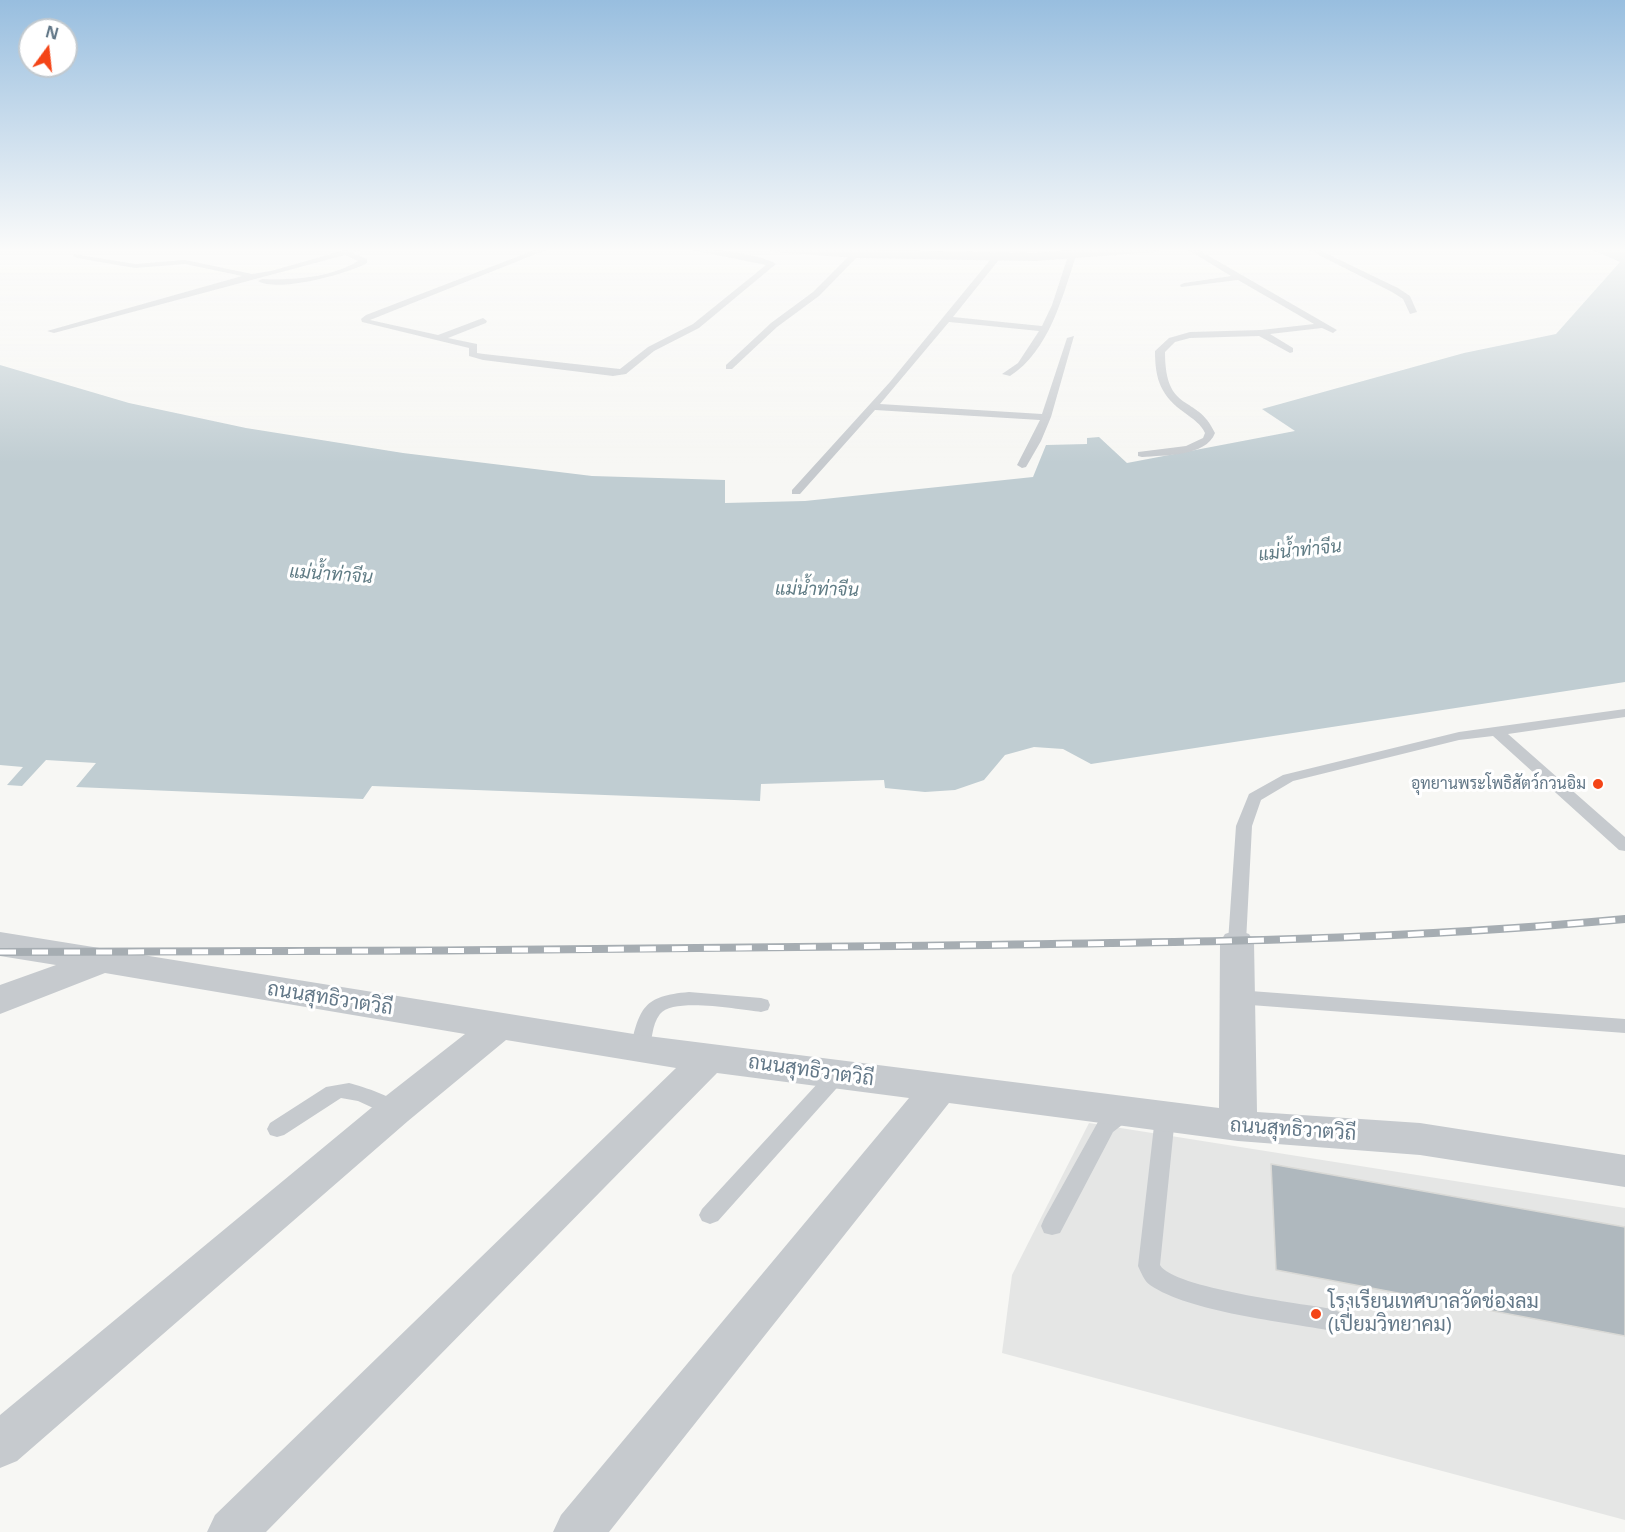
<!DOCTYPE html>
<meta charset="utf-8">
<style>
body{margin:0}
#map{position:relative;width:1625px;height:1532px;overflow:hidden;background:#f7f7f4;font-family:"Open Sans",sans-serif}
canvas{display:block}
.north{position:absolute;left:18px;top:18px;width:60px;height:60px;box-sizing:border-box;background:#fff;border:2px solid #c1c9cf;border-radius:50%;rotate:15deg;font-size:16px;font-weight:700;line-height:24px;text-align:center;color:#637888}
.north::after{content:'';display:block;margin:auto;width:21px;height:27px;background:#f44517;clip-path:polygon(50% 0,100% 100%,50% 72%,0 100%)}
</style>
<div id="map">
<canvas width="1625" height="1532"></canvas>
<div class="north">N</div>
</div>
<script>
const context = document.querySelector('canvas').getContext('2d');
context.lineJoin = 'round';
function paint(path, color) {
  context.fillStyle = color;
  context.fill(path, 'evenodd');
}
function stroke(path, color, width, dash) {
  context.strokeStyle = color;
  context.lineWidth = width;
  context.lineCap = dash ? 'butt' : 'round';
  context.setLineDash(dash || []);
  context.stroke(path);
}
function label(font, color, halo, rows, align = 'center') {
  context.font = font + ' "Open Sans",Sarabun,sans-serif';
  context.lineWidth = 6;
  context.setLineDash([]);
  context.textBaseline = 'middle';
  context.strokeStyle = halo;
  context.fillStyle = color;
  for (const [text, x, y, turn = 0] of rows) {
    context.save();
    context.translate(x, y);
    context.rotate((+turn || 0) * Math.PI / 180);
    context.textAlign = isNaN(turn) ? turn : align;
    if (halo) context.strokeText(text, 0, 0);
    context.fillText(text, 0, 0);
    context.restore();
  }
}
paint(new Path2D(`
 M1089,1123l536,85v312l-623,-167 10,-78z`), '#e5e6e5');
paint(new Path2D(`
 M1588,248h37v434l-534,82 -28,-15 -29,-2 -29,8 -21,25 -29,10 -30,2 -40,-4 -1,-8 -123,4 -1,17 -388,-15 -9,13 -287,-12 20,-24 -50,-3 -24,26 -15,-1 16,-18 -23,-2v-400l129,38 117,25 157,25 189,23 133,4v23l80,-2 228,-24 13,-32 41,-1v-6l12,-1 28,26 168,-32 -33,-22 202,-56 92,-19 64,-72z`), '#c0cdd2');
const building = new Path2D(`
 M1271,1164l354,63v109l-349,-66z`);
paint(building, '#afb8be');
stroke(building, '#d9d9d6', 1.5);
paint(new Path2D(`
 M352,248h13l-12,5 14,6v4c-20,11 -89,30 -109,18l4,-2c32,1 68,-1 96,-18l-13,-6 -291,78 -7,-2 195,-55 -57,-12 -50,4 -58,-10 -4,-2 1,-2 61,10 50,-4 67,14 19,-3z
 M540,248h11l-181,72 68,15 45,-17 4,3 -1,2 -38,15 29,6v9l7,1 136,15 28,-22 45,-23 73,-59 -84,-17c21,0 78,5 94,16l-77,64 -45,23 -28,23 -13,2 -130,-16 -14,-4v-8l-107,-26 -1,-3 5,-4z
 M1185,248h10l142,82 -4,3 -11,-5 -52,6 23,14v4l-3,1 -31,-17 -69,2 -15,4 -10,10c0,63 32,41 50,81 -9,24 -51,22 -73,24l-4,-1v-4l48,-6 17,-8 2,-5c-4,-9 -12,-14 -20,-20 -24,-17 -30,-33 -30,-62l14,-13 21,-6 71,-2 53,-6 -76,-44 -57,7 -1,-2 4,-2 47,-7z
 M1305,248h10l83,40 12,8 7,16 -7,2 -7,-15 -11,-7z
 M853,252l7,2 -41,42 -42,31 -45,42h-6v-4l45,-42 42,-31z
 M995,254l7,2 -49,61 89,9 10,-21 16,-49 4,-2 4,2c-14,42 -27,95 -66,120l-8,-2 16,-11 21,-32 -90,-9 -69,82 162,10 25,-76 7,-2 -23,81 -10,24 -15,26 -4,1 -5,-3 23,-45 -165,-10 -75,84h-8v-4l98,-108z
 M1625,709v8l-117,17 117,103v14l-6,-1 -126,-114 -34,4 -166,41 -32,19 -9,26 -6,116 -3,4 -6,2 -6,-2 -3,-4 8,-116 13,-32 34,-19 176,-43z
 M1237,990l388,29v14l-388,-29 -6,-2 -3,-5 3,-5z
 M689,992l72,6 7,2 2,5 -2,5 -7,2c-21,-2 -87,-15 -101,2 -9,11 -7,28 -13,40l-7,2 -7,-2 -3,-5c10,-41 13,-53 59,-57z
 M837,1067l7,3 3,5 -3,5 -126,141 -8,3 -8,-3 -3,-6 3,-6 128,-139z
 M349,1083c14,4 49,14 56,27l-3,6 -7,2 -37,-17 -17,-3 -57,37 -7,2 -7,-2 -3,-6 3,-6 56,-36z
 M1124,1104l7,2 3,6 -3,6 -18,14 -53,101 -8,2 -8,-2 -3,-7 3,-7 55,-99 18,-14z
 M1165,1109l7,2 3,6 -15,148c13,23 143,39 173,44l8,4 3,7 -3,7 -8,4c-48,-9 -144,-19 -183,-46 -6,-4 -9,-13 -12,-19l17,-149 3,-6z`), '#c6cace');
paint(new Path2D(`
 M766,248l269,5 60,-5h68l-7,4 -121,9 -179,-3 -83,-6z
 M1237,930l12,4 5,8 3,170 163,11 205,32v32l-205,-32 -182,-14 -289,-38 -340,429h-56l8,-17 348,-417 -192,-25 -451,459h-59l8,-17 461,-447 -170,-28 -98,81 -391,340 -17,7v-53l382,-316 83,-65 -360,-61 -105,41v-29l56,-20 -56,-9v-24l640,103 579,73 1,-166 5,-8z`), '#c6cace');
const rail = new Path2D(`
 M0,952c300,0 599,-2 899,-6 242,-3 485,-4 726,-27`);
stroke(rail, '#a6adb2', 8);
stroke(rail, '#fff', 5, [16]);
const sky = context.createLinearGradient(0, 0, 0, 463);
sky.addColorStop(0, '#98bedf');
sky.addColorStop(0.54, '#fbfbfa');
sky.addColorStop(1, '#fbfbfa00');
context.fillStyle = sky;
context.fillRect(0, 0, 1625, 463);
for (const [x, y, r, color] of [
 [1598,784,6,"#f44517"],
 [1316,1314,6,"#f44517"]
]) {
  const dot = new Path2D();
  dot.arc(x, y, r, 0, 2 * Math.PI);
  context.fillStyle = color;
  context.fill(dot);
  stroke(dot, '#fff', 2);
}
label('16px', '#637888', '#fff', [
 ["อุทยานพระโพธิสัตว์กวนอิม",1586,784]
], 'right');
label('italic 18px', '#5f7b84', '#fff', [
 ["แม่น้ำท่าจีน",1300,551,-6],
 ["แม่น้ำท่าจีน",331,575,4],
 ["แม่น้ำท่าจีน",817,590,1]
]);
label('20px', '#637888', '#fff', [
 ["ถนนสุทธิวาตวิถี",330,999,9],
 ["ถนนสุทธิวาตวิถี",811,1071,8],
 ["ถนนสุทธิวาตวิถี",1293,1130,4]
]);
label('20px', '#637888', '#fff', [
 ["โรงเรียนเทศบาลวัดช่องลม",1328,1302],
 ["(เปี่ยมวิทยาคม)",1328,1325]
], 'left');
</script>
